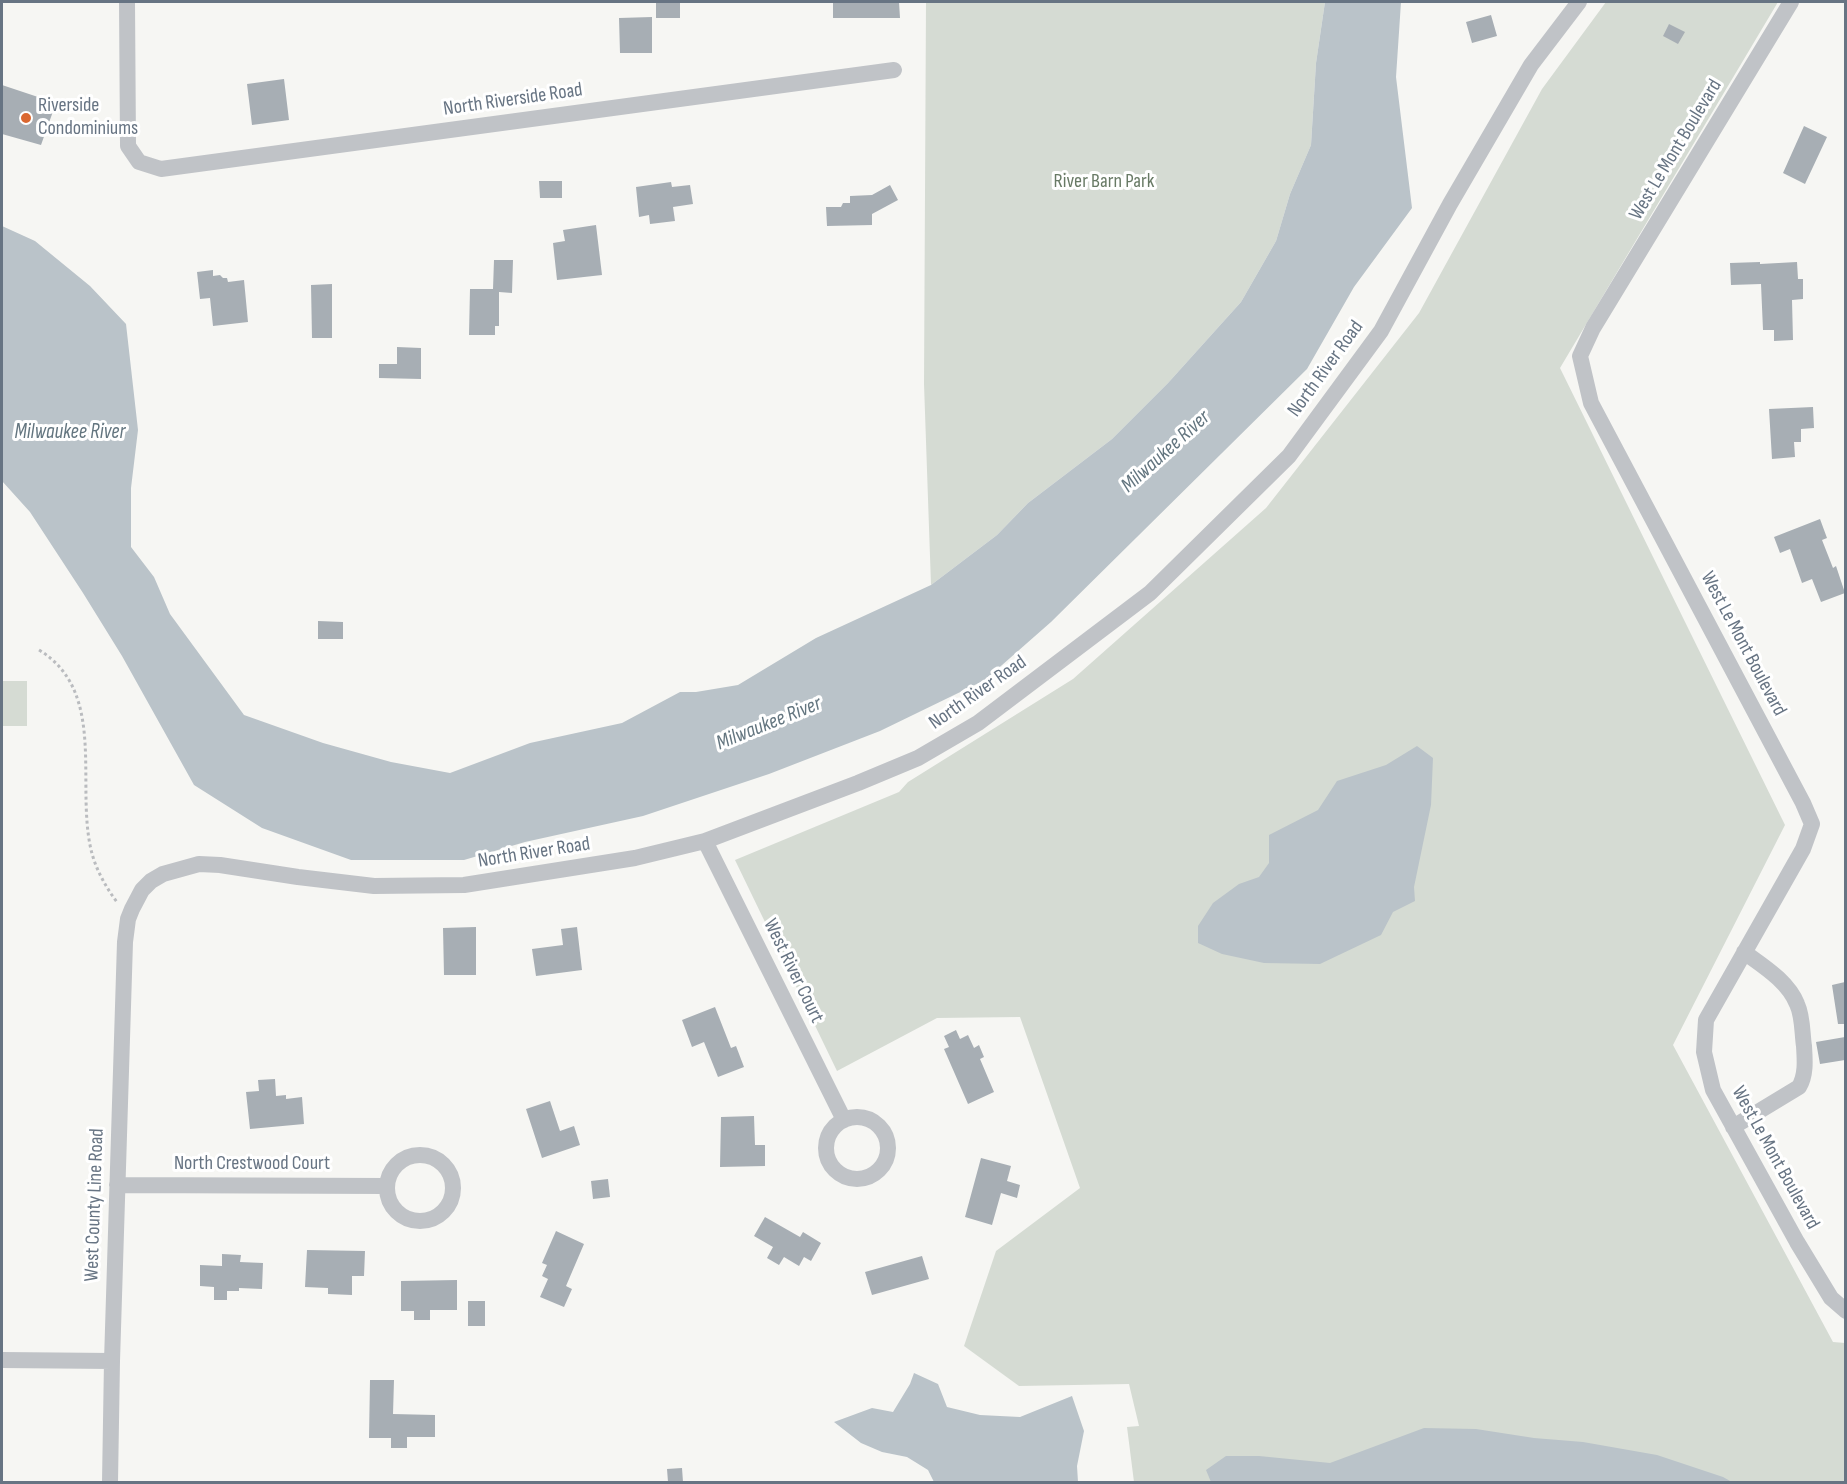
<!DOCTYPE html>
<style>
body{margin:0}
#map{position:relative;width:1847px;height:1484px;overflow:hidden;background:#f6f6f3;font-family:"Sofia Sans Condensed",sans-serif}
canvas{display:block}
.frame{position:absolute;inset:0;border:3px solid #677483;pointer-events:none}
</style>
<div id="map">
<canvas width="1847" height="1484"></canvas>
<div class="frame"></div>
</div>
<script>
const context = document.querySelector('canvas').getContext('2d');
context.lineJoin = 'round';
function paint(path, color) {
  context.fillStyle = color;
  context.fill(path, 'evenodd');
}
function stroke(path, color, width, dash) {
  context.strokeStyle = color;
  context.lineWidth = width;
  context.lineCap = dash ? 'butt' : 'round';
  context.setLineDash(dash || []);
  context.stroke(path);
}
function label(font, color, halo, rows, align = 'center') {
  context.font = font + ' "Sofia Sans Condensed",sans-serif';
  context.lineWidth = 6;
  context.setLineDash([]);
  context.textBaseline = 'middle';
  context.strokeStyle = halo;
  context.fillStyle = color;
  for (const [text, x, y, turn = 0] of rows) {
    context.save();
    context.translate(x, y);
    context.rotate((+turn || 0) * Math.PI / 180);
    context.textAlign = isNaN(turn) ? turn : align;
    if (halo) context.strokeText(text, 0, 0);
    context.fillText(text, 0, 0);
    context.restore();
  }
}
paint(new Path2D(`
 M926,2h399l-9,61 -5,82 -21,49 -14,47 -35,61 -73,81 -56,56 -84,64 -31,32 -66,50 -7,-201z
 M1606,2h172l-218,366 225,457 -112,220 160,297 12,1v139h-711l-7,-55 12,-1 -10,-42 -110,2 -55,-40 32,-95 84,-63 -60,-171 -83,1 -100,53 -102,-211 164,-68 9,-10 165,-103 193,-171 153,-195 123,-224z
 M2,681h25v45h-25z`), '#d5dbd3');
paint(new Path2D(`
 M1325,2h76l-5,75 16,131 -58,79 -47,82 -256,253 -66,58 -105,51 -111,43 -126,42 -118,26 -61,18h-113l-89,-32 -68,-43 -72,-129 -39,-63 -53,-81 -28,-31v-255l33,15 55,45 36,38 12,106 -7,58v59l23,30 16,37 74,101 79,28 68,19 59,11 80,-30 92,-20 58,-31h16l42,-7 78,-47 115,-53 66,-50 31,-32 84,-64 56,-56 73,-81 35,-61 14,-47 21,-49 5,-82z
 M1417,746l16,12 -2,47 -17,82 1,14 -22,11 -12,23 -61,29 -56,-1 -42,-9 -24,-11v-17l15,-23 26,-19 20,-7 10,-14v-28l49,-25 19,-29 49,-16z
 M914,1373l24,11 9,23 33,8 40,2 52,-21 12,35 -7,35 1,16h-144l-6,-12 -21,-13 -25,-5 -21,-9 -27,-21 38,-14 21,4 17,-28z
 M1424,1428l52,1 58,9 49,4 74,13 66,22 9,5h-521l-5,-12 20,-14h33l71,7z`), '#bac3c9');
paint(new Path2D(`
 M656,2h24v16h-24z
 M833,2h66l1,16h-67z
 M1491,15l6,21 -25,7 -6,-21z
 M652,17v36h-32l-1,-35z
 M1669,24l16,8 -7,12 -15,-8z
 M284,79l5,41 -37,5 -5,-41z
 M2,85l54,18 -15,42 -39,-11z
 M1804,126l23,11 -22,47 -22,-11z
 M539,181h23v17h-22z
 M671,182l1,5 18,-2 3,19 -20,3 2,14 -25,3 -1,-9 -10,2 -3,-30z
 M890,185l8,15 -26,14v11l-45,1 -1,-19h15l2,-4h7v-7l22,-1z
 M596,225l6,50 -45,5 -4,-37 12,-2 -2,-11z
 M494,260h19l-1,33 -13,-1v34h-4v9h-26l1,-46h23z
 M1760,262v2l37,-2 1,17h5v20l-11,1 1,40 -19,1v-11h-11l-2,-46 -30,1 -1,-22z
 M213,270v6l7,-1 3,3h4l1,4 16,-2 4,42 -35,4 -3,-28 -10,1 -3,-27z
 M332,284v54h-20l-1,-53z
 M397,347l24,1v31l-42,-1v-14h18z
 M1813,407l1,21 -13,1v13h-7l1,15 -23,2 -3,-50z
 M1820,519l7,19 -5,2 11,28 3,-2 9,27 -24,9 -9,-23 -10,4 -12,-34 -10,4 -6,-16z
 M318,621l25,1v17h-25z
 M476,927v48h-32l-1,-47z
 M577,927l5,43 -46,6 -4,-27 31,-4 -2,-16z
 M1845,982v42h-7l-6,-39z
 M715,1007l16,41 5,-2 8,21 -26,10 -14,-35 -12,5 -10,-27z
 M956,1030l4,9 8,-4 6,13 5,-3 5,12 -4,2 14,33 -26,12 -24,-55 5,-2 -5,-11z
 M1845,1037v23l-25,4 -4,-22z
 M275,1079l1,17 10,-1v4l16,-2 2,27 -54,5 -4,-37 13,-1 -1,-11z
 M550,1101l10,30 14,-5 6,19 -38,13 -16,-49z
 M754,1116l1,29h10v21l-45,1 1,-50z
 M981,1158l30,8 -4,15 13,4 -3,13 -16,-5 -9,32 -27,-8z
 M608,1179l2,18 -17,2 -2,-18z
 M765,1217l35,20 3,-5 18,11 -10,18 -7,-4 -5,9 -15,-9 -5,8 -12,-7 6,-11 -19,-11z
 M556,1231l28,13 -18,42 6,3 -8,18 -24,-10 8,-18 -6,-3 5,-11 -5,-2z
 M307,1250l58,1 -1,25h-12v19l-24,-1v-6l-23,-1z
 M222,1254l19,1 -1,7 23,1 -1,26 -23,-1v3h-12v9h-13v-13l-14,-1v-21l22,1z
 M922,1256l7,23 -57,16 -7,-23z
 M457,1280v30h-27v10h-16v-9h-13v-30z
 M468,1301h17v25h-17z
 M370,1380h24l-1,34 42,1v22h-28v11h-16v-10h-22z
 M682,1468l1,14h-15l-1,-13z`), '#a7aeb4');
stroke(new Path2D(`
 M39,650c71,43 34,141 54,207 5,16 14,32 24,45`), '#babcbf', 3, [3, 3]);
stroke(new Path2D(`
 M127,2l1,144 11,16 22,7 733,-99
 M1791,2l-198,326 -13,28 11,47 212,400 9,21 -9,25 -97,171 -2,32 9,38 84,152 34,56 15,13
 M705,841l139,279
 M826 1148a31 31 0 1 1 62 0a31 31 0 1 1-62 0Z
 M1733,1127l66,-40c7,-12 6,-26 5,-41 -2,-13 -1,-29 -7,-42 -9,-23 -34,-38 -53,-52
 M387 1188a33 33 0 1 1 66 0a33 33 0 1 1-66 0Z
 M117,1185l269,1
 M2,1360l110,1
 M110,1482l2,-121 13,-419 3,-23 4,-10 10,-19 9,-9 12,-7 36,-10 21,1 78,12 76,9 90,-1 171,-27 70,-17 153,-58 60,-25 60,-35 172,-130 139,-137 92,-125 69,-127 81,-139 48,-63`), '#c0c3c7', 16);
for (const [x, y, r, color] of [
 [26,118,6,"#da6730"]
]) {
  const dot = new Path2D();
  dot.arc(x, y, r, 0, 2 * Math.PI);
  context.fillStyle = color;
  context.fill(dot);
  stroke(dot, '#fff', 2);
}
label('20px', '#677483', '#fff', [
 ["North Riverside Road",513,100,-8],
 ["West Le Mont Boulevard",1676,150,-59],
 ["North River Road",1326,369,-54],
 ["West Le Mont Boulevard",1743,644,62],
 ["North River Road",978,693,-35],
 ["North River Road",534,853,-9],
 ["West River Court",793,971,64],
 ["West Le Mont Boulevard",1775,1158,61],
 ["North Crestwood Court",252,1164],
 ["West County Line Road",95,1205,-88]
]);
label('20px', '#677483', '#fff', [
 ["Riverside",38,106],
 ["Condominiums",38,129]
], 'left');
label('20px', '#687a65', '#fff', [
 ["River Barn Park",1104,182]
]);
label('italic 21px', '#63757f', '#fff', [
 ["Milwaukee River",70,433],
 ["Milwaukee River",1166,452,-42],
 ["Milwaukee River",769,724,-22]
]);
</script>
